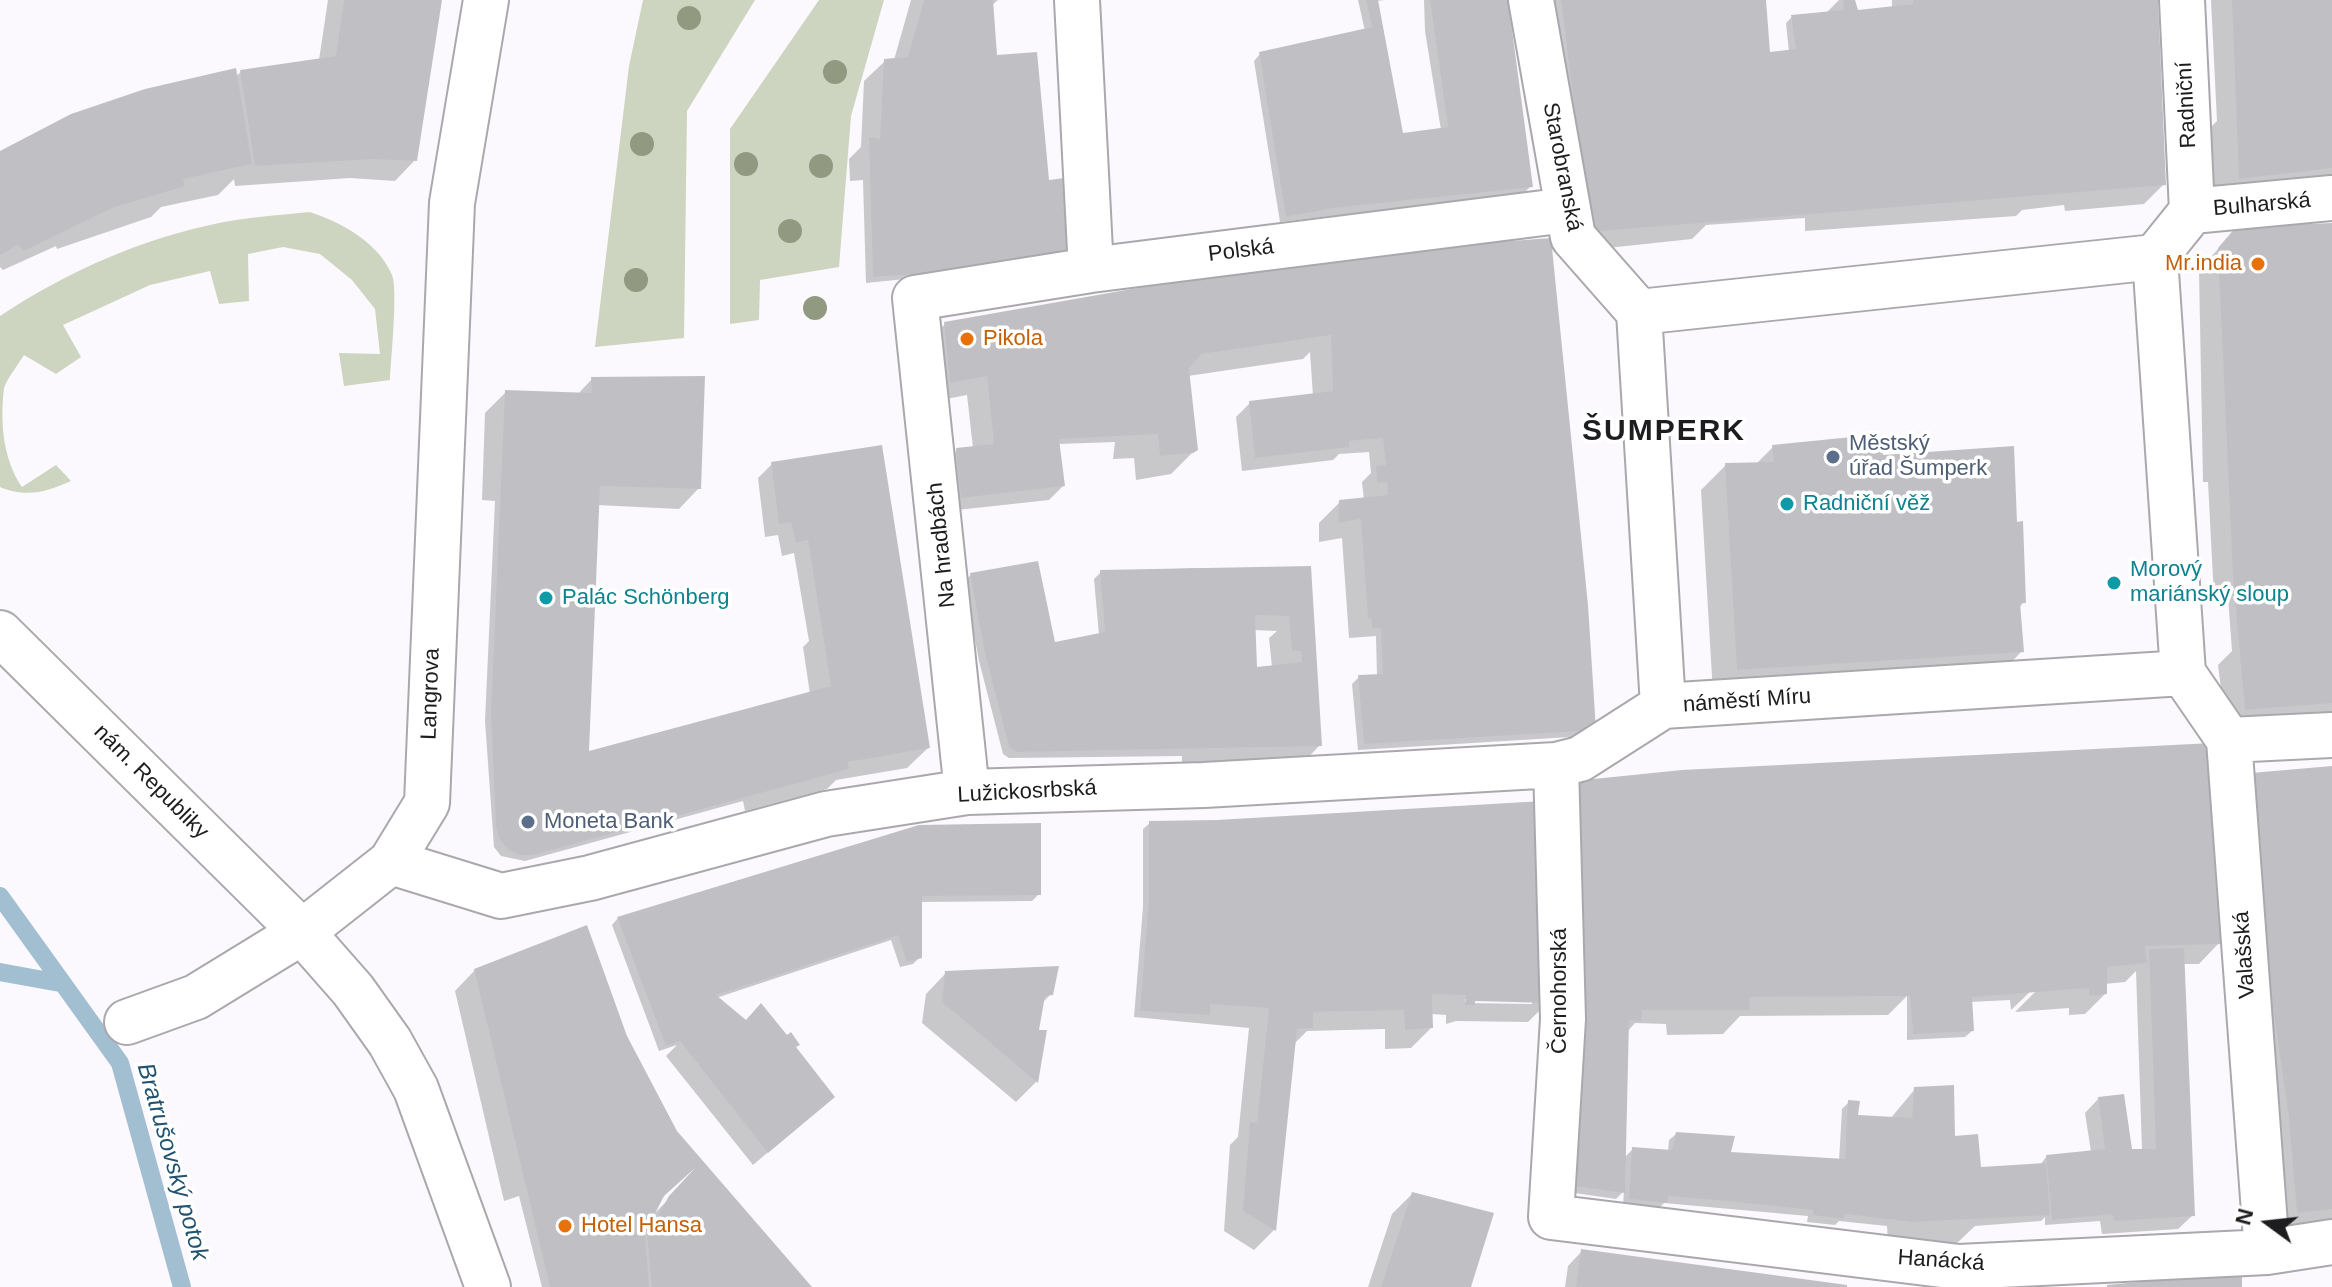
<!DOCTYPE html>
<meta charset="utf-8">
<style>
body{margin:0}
#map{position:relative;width:2332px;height:1287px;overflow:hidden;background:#fbf9fd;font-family:Arial,sans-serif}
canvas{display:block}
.north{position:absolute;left:2228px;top:1183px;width:80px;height:80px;-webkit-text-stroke:6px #fff;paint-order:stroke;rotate:285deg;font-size:22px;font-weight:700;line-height:32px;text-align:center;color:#1d1c1e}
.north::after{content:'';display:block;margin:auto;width:28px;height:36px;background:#1d1c1e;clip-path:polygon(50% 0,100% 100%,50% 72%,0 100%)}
</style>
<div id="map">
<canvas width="2332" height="1287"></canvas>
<div class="north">N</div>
</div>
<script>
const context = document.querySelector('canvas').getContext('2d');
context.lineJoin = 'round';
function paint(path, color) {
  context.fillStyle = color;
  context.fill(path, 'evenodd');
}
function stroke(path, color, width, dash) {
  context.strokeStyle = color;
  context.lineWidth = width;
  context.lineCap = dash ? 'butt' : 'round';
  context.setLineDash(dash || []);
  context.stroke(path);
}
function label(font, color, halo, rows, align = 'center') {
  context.font = font + ' Arial,sans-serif';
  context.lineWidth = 7;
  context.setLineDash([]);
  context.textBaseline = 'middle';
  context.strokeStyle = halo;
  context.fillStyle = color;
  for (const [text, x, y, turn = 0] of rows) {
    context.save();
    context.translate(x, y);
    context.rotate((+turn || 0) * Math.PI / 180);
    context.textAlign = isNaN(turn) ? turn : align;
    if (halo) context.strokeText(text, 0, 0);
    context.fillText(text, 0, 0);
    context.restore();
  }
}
paint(new Path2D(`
 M643,0h112l-68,111 -3,227 -89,9 34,-281z
 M819,0h65l-33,116 -12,151 -79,13 -1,40 -29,4v-195z
 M310,212c32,11 68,30 82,63 6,14 -1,86 -2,105l-46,6 -5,-33 41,1 -5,-45 -23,-29 -32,-26 -37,-7 -35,7 1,47 -30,3 -9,-33 -60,14 -87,40 18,32 -25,17 -32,-19c-6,10 -16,22 -20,33 -4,35 -1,71 18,99l34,-22 15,16c-25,11 -44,17 -71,6v-171c66,-44 141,-77 219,-93 29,-6 61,-8 91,-11z`), '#cdd4c0');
paint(new Path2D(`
 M328,0h112l-25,160 -20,21 -45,-3 -115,8 -1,-7 -16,16 -57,12 -10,10 -94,32 -1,-3 -53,24 -3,-3v-114l236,-77 5,-4 78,-12z
 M911,0h87l-7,6 4,51 52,124 22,81 -203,21 -3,-103 -13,1 -1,-22 12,-12 3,-66 21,-20 9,-1z
 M1358,0h27l-9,1 26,135 39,-6 -16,-99 -1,-31h82l25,186 -7,7 -244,29 -26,-161 6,-7 105,-23z
 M1540,0h224l5,55 20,-3 -3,-29 6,-6 33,-3 14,-14h15l2,12 36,-4v-8h264l8,184 -20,20 -79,7 -1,-6 -42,5 -6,6 -211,15v-13l-99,7 -14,14 -122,13z
 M2211,0h121v189l-118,14 -3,-76 6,-6z
 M2332,224v497l-106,8 -8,-64 14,-14 -4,-54 -14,1 -6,-116h-5l-4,-212 37,-41z
 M1323,260l264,476 -229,14 -6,-66 7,-7 18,-1 -1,-40 -27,2 -7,-100 -23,4v-19l21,-21 24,-2 -2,-18 9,-9 -2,-21 -30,2 -6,6 -91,11 -6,-54 14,-14 63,-7 -3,-44 -7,7 -115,17 8,73 -25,25 -35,6 -2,-22 -21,1 2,-17 -57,2 5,42 -14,14 -101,11 -5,-47 14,-14 16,-2 -6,-53 -37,7 -5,-58 20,-20z
 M592,379l107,109 -20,21 -82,-4 -10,248 223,-59 -7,-47 6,-6 -15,-88 -12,3 -4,-21 -13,2 -7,-59 14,-14 156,284 -21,20 -71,12 -9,9 -82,22 -2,-10 -218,60 -24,-5 -7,-9 -9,-126 10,-220 -13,-1 3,-87 21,-21 71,3z
 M1850,443l165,81 9,78 -5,6 3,43 -25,26 -284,17 -12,-204 25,-25h29l18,-18z
 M1196,568h113l11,177 -20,21 -118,3v-13l-173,2 -6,-4 -24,-93 -15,-80 7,-6 82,69 46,-9 -5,-56 7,-7zM1253,630l24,1 -8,7 3,29 -17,2z
 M2332,768v462l-60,7 -45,-437z
 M1150,823l1069,120 -20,21h-17l11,251 -15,14 -76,5 -2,-13 -55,4v-8l-4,4 -66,5 -19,18 -68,2 -1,-20 -48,-5 -4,4 -28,-3 1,-6 -144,-13 -5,5 -36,-3 1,-14 -8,8 -55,-8 -22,-70 1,-111 -12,12 -72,-1 -10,3v-9l-15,-1v14l-20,20 -26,1v-20l-78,2 -14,14 -19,185 -20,20 -30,-19 6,-86 8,-8 11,-109 -115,-11 9,-110v-78zM2136,971l6,180h-12l-31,-53 -14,15 6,39 -44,4 -7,9 -62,5 -63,-81 -25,30 -35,-2 -6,-15 -7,7 -3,52 -110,-7 -53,-20 -7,6 -1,12 -35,-3 -9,9 2,-125 9,-10 31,1 1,11 56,-1 17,-18 148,-1 19,-19v44l58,-3 7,-6 -2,-29 40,-2 1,10 20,-19h5l-21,21 54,-4v7l16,-1 20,-20v-10l20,-2zM1465,999l67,1v4l-67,-1z
 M920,827l119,67 -7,7 -112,1v55l-7,7 -13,3 -9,-27 -175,58 29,24 49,26 39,49 -80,68 -87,-109 11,-11 -18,6 -47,-126 6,-7z
 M475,970l150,67 36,160 -7,17 48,-49 107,122h-267l-23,-91 -15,5 -49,-210z
 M946,973l105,21 -9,9 -5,28 7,1 -8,50 -20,20 -94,-79 4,-29z
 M1412,1194l54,93h-98l24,-73z
 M1582,1251l266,36h-283l3,-21z`), '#0003');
stroke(new Path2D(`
 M0,896l120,167 62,224
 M0,972l60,11`), '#a2bed1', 18);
paint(new Path2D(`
 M344,0h98l-25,161 -45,-2 -117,7 -15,-96 96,-14z
 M924,0h69l4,55 40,-3 12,128 16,-2 6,85 -198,14 -4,-140 11,2 4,-80 24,-2z
 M1366,0h12l25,133 45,-6 -18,-127h78l25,187 -200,21 -47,9 -27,-165 113,-25z
 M1561,0h205l4,52 26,-3 -5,-34 53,-5 -1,-10h12l3,10 55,-6v-4h245l8,185 -576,47z
 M2232,0h100v168l-93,11z
 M236,68l16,96 -69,15 2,7 -73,22 -88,43 -6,-6 -18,10v-104l71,-37 74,-25z
 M2332,223v480l-87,7 -12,-132 -15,-330 18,-21z
 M1551,238l37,367 8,125 -232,14 -6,-69 25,-1 -2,-46h-9l-1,-10h-3l-7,-99 -23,4 1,-23 49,-5 -1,-13 -10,1 -1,-17 10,-1 -3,-27 -34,3v6l-94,11 -6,-57 84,-10 -2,-56 -130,19 -12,15 9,81 -5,3 -33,3 -2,-22 -99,5 6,47 -104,12 -5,-50 38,-4 -7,-68 -37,7 -6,-61 381,-67z
 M705,376l-4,113 -101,-3 -11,265 242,-65 -23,-146 -12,3 -5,-21 -12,2 -8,-62 111,-17 48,303 -82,14 1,7 -316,86h-13l-12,-5 -8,-10 -4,-13 -5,-114 14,-323 87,3 -1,-16z
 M1852,437v4l31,-3v17l131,-9 3,76 6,-1 3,82h-6l4,49 -287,18 -12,-207 49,-1 -2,-17z
 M1038,561l17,81 50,-10 -5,-62 211,-4 11,180 -305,6 -8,-5 -24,-94 -15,-80zM1255,615l34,1 3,35h9l1,11 -45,5z
 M2212,743l9,201 -76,2 2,17 -40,4v27l-18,2v-8l-117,9 2,34 -61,3 -3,-38 -161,1 1,13h-108l-1,11 -12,-1 -4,173 -58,-8 -3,-403 118,-12z
 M2332,766v443l-35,4 -8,-95 -18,-124 -20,-221z
 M1543,801l7,202 -75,-2v4h-10l1,-10 -34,-1 1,34 -28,2 -1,-20 -91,2v16l-16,1 -21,202 -33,-20 7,-89 7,1 12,-115 -59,-4v11l-70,-4 9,-112v-78l68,-1z
 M1041,823v72l-119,1v62l-15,4 -9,-27 -182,60 30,25 15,-17 26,32 4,-3 9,13 -4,2 39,50 -67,56 -88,-112 -14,5 -49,-129 302,-92z
 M587,925l40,111 50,95 135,156h-160l-5,-52 22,-39 26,-28 -31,28 -19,37 4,54h-99l-76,-318z
 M2184,948l11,268 -80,5 -3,-7 -60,6 -6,-65 59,-6 -7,-52 26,-3 8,55h24l-7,-200z
 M1059,966l-6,29 -8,1 -6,34h8l-9,53 -96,-81 3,-31z
 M1954,1085l1,51 23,-2 3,33 65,-4 4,52 -138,7 -67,-8 -2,5 -30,-4v-5l-86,-9 -59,-5 -1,7 -38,-4 3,-52 40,3 4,-18 59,4 -4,16 114,7 3,-59 12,1 -2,14 54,3 2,-31z
 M1412,1192l82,21 -23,74h-90z
 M1581,1249l266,36v2h-271z
 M2242,1272v15h-135v-2z`), '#c0c0c4');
const minor = new Path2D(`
 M1077,0l14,270
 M1531,0l42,237 66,75
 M2182,0l10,211
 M2192,211l140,-13
 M0,633l302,299 51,58 37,52 26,47 72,198
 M2183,673l46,67 38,512
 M2183,673l-28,-416 37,-46
 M1663,706l-24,-394 516,-55
 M2229,740l103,-5
 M1556,765l7,254 -12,198 408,50 308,-15 65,-10
 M967,792l-52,-494 176,-28 476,-60
 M391,862l110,34 89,-18 236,-64 141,-22 237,-7 352,-20 24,-6 83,-53 520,-33
 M127,1022l69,-25 106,-65 89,-70 36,-59 25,-600 34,-203`);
stroke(minor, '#aaa8ac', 48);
stroke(minor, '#fff', 44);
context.fillStyle = '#929981';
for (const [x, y] of [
 [689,18],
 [835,72],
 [642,144],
 [746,164],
 [821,166],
 [790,231],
 [636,280],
 [815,308]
]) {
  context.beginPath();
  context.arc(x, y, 12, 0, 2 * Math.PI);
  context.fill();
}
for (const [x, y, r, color] of [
 [2258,264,8,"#e8710a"],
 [967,339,8,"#e8710a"],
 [1833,457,8,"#5c6f8a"],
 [1787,504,8,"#0f9aa8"],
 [2114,583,8,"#0f9aa8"],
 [546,598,8,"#0f9aa8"],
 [528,822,8,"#5c6f8a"],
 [565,1226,8,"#e8710a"]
]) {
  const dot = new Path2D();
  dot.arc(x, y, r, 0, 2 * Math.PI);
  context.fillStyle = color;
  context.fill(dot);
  stroke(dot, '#fff', 3);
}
label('22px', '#1d1c1e', '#fff', [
 ["Radniční",2187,105,-93],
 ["Starobranská",1562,167,79],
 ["Bulharská",2262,205,-5],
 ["Polská",1241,251,-7],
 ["Na hradbách",942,545,-96],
 ["Langrova",431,694,-88],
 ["náměstí Míru",1747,701,-4],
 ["nám. Republiky",151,782,45],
 ["Lužickosrbská",1027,792,-3],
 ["Valašská",2245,955,-94],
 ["Černohorská",1560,991,-90],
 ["Hanácká",1941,1261,4]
]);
label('22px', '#c56008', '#fff', [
 ["Mr.india",2242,264,"right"],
 ["Pikola",983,339],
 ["Hotel Hansa",581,1226]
], 'left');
label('22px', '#4e5e75', '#fff', [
 ["Městský",1849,444],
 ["úřad Šumperk",1849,469],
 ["Moneta Bank",544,822]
], 'left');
label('22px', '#0d838f', '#fff', [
 ["Radniční věž",1803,504],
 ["Morový",2130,570],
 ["mariánský sloup",2130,595],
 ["Palác Schönberg",562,598]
], 'left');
label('italic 24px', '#21526e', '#fff', [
 ["Bratrušovský potok",172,1162,74]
]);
context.letterSpacing = '2px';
label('bold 30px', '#1d1c1e', '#fff', [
 ["ŠUMPERK",1664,432]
]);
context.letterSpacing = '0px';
</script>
